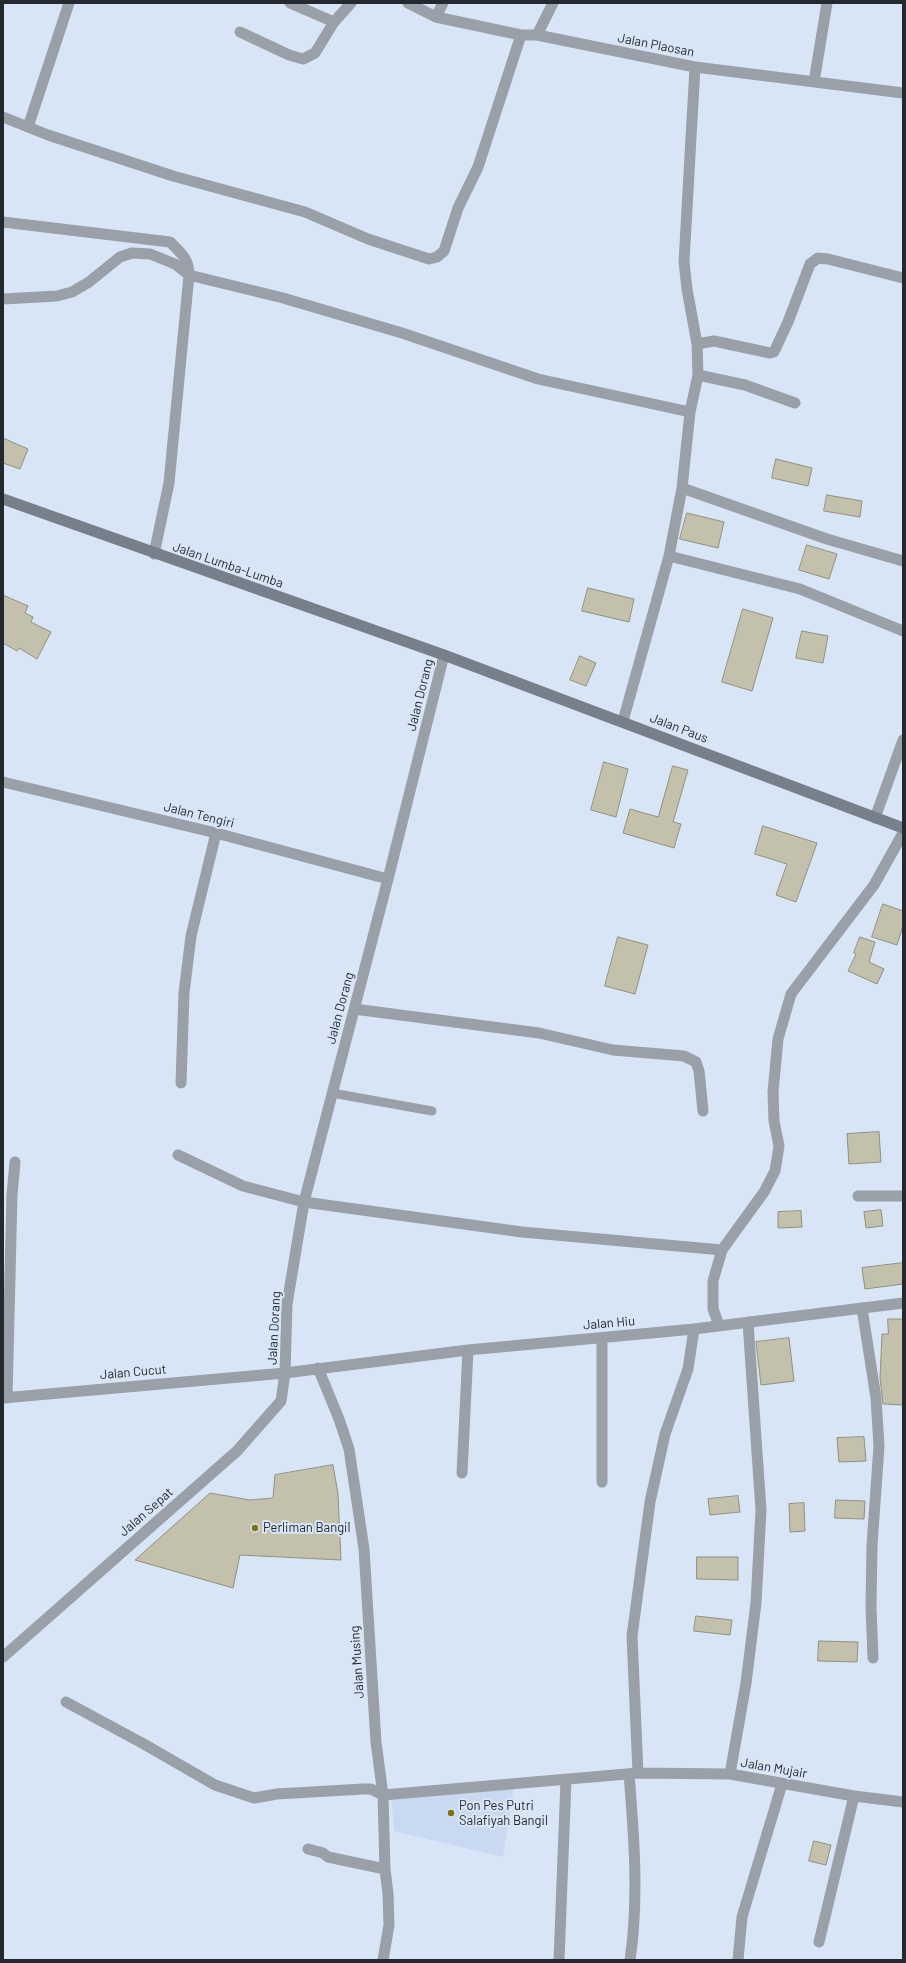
<!DOCTYPE html>
<style>
body{margin:0}
#map{position:relative;width:906px;height:1963px;overflow:hidden;background:#d8e5f7;font-family:Barlow,sans-serif}
canvas{display:block}
.frame{position:absolute;inset:0;border:4px solid #24292f;pointer-events:none}
</style>
<div id="map">
<canvas width="906" height="1963"></canvas>
<div class="frame"></div>
</div>
<script>
const context = document.querySelector('canvas').getContext('2d');
context.lineJoin = 'round';
function paint(path, color) {
  context.fillStyle = color;
  context.fill(path, 'evenodd');
}
function stroke(path, color, width, dash) {
  context.strokeStyle = color;
  context.lineWidth = width;
  context.lineCap = dash ? 'butt' : 'round';
  context.setLineDash(dash || []);
  context.stroke(path);
}
function label(font, color, halo, rows, align = 'center') {
  context.font = font + ' Barlow,sans-serif';
  context.lineWidth = 4;
  context.setLineDash([]);
  context.textBaseline = 'middle';
  context.strokeStyle = halo;
  context.fillStyle = color;
  for (const [text, x, y, turn = 0] of rows) {
    context.save();
    context.translate(x, y);
    context.rotate((+turn || 0) * Math.PI / 180);
    context.textAlign = isNaN(turn) ? turn : align;
    if (halo) context.strokeText(text, 0, 0);
    context.fillText(text, 0, 0);
    context.restore();
  }
}
paint(new Path2D(`
 M514,1785l-11,72 -109,-26 -3,-35z`), '#c8d9f1');
const building = new Path2D(`
 M3,438l25,11 -8,20 -17,-6z
 M776,459l36,9 -4,18 -36,-8z
 M827,495l35,6 -2,16 -36,-6z
 M687,513l37,9 -6,26 -38,-9z
 M807,545l30,9 -8,25 -30,-9z
 M588,588l46,11 -5,23 -47,-11z
 M3,595l25,11 -3,7 8,4 -2,5 20,10 -14,27 -18,-11 -2,3 -14,-8z
 M743,609l30,9 -21,73 -30,-9z
 M802,631l26,5 -5,27 -27,-5z
 M580,656l16,7 -10,23 -16,-6z
 M604,762l24,7 -12,48 -25,-7z
 M673,766l15,4 -15,52 8,2 -7,24 -51,-15 7,-24 28,8z
 M763,826l54,17 -21,59 -20,-7 11,-31 -32,-10z
 M883,904l20,7v15l-6,19 -25,-8z
 M618,937l30,8 -13,49 -30,-8z
 M860,937l15,5 -6,20 15,7 -7,15 -29,-13 8,-17 -2,-1z
 M879,1132l2,30 -32,2 -2,-30z
 M881,1210l2,16 -17,2 -2,-16z
 M801,1211l1,16 -24,1v-16z
 M903,1263v21l-38,5 -3,-21z
 M888,1319h15v86l-20,-1 -3,-26 2,-44h6z
 M789,1338l5,43 -33,4 -5,-43z
 M864,1437l2,24 -27,1 -2,-24z
 M333,1465l5,29 3,66 -101,-5 -7,33 -98,-28 75,-67 40,7 23,-2 2,-23z
 M738,1496l2,16 -30,3 -2,-16z
 M836,1500l29,1 -1,18 -29,-1z
 M804,1503l1,28 -15,1 -1,-28z
 M697,1557h41v23l-41,-1z
 M696,1616l36,4 -2,15 -36,-4z
 M819,1641l39,1 -1,20 -39,-1z
 M814,1841l17,4 -5,20 -17,-4z`);
paint(building, '#c3c0ac');
stroke(building, '#92907d', 1);
stroke(new Path2D(`
 M332,1093l100,18`), '#9aa0a7', 9);
stroke(new Path2D(`
 M290,3l44,19
 M408,3l28,14 85,18h16l158,32 208,26
 M436,17l7,-14
 M240,32l49,23 14,4 12,-6 19,-31 17,-19
 M537,35l16,-32
 M814,82l13,-79
 M3,117l45,18 125,41 132,36 63,27 61,20 8,-2 7,-6 14,-43 20,-41 43,-132
 M28,127l41,-124
 M3,222l167,20c11,11 19,17 19,33l-20,208 -15,71
 M3,299l54,-3 15,-4 17,-10 31,-25 12,-4 18,1 25,10 14,11 94,23 119,35 136,46 152,33
 M697,344l17,-3 56,12 4,-1 14,-30 22,-58 8,-6 10,1 75,19
 M698,375l47,10 50,18
 M682,488l145,51 76,22
 M669,556l131,33 103,42
 M623,721l46,-165 13,-68 8,-76 8,-37 -1,-31 -10,-55 -3,-27 11,-195
 M3,782l213,51 172,46
 M875,818l28,-78
 M354,1009l185,24 74,17 71,6 12,6 3,9 4,40
 M181,1083l3,-90 7,-57 25,-103
 M178,1155l65,31 61,16 218,30 200,18
 M858,1196h45
 M862,1308l14,90 3,48 -7,99 -1,62 2,51
 M719,1325l-6,-16v-28l9,-31 42,-58 11,-21 4,-25 -5,-25 -1,-29 5,-53 13,-45 83,-109 29,-52
 M602,1338v144
 M318,1368l21,51 10,30 15,100 12,193 7,53 2,74 3,25 1,31 -6,35
 M3,1398l282,-25 183,-23 226,-21 209,-26
 M7,1398l5,-203 3,-33
 M462,1473l6,-123
 M3,1657l234,-206 44,-50 4,-28 2,-69 17,-102 84,-323 56,-224
 M66,1702l76,41 73,42 39,13 23,-4 86,-5h8l12,6 255,-22 92,1 124,22 49,6
 M638,1773l-6,-137 18,-134 15,-68 23,-65 6,-40
 M629,1774c5,61 10,126 1,186
 M730,1774l16,-91 10,-80 5,-93 -13,-188
 M308,1849l15,4 5,4 57,12
 M819,1942l35,-146
 M559,1960l7,-180
 M738,1960l4,-43 40,-133`), '#9aa0a7', 11);
stroke(new Path2D(`
 M3,499l441,156 459,173`), '#777f8a', 11);
for (const [x, y, r, color] of [
 [255,1528,4,"#7f7214"],
 [451,1813,4,"#7f7214"]
]) {
  const dot = new Path2D();
  dot.arc(x, y, r, 0, 2 * Math.PI);
  context.fillStyle = color;
  context.fill(dot);
  stroke(dot, '#d8e5f7', 1.5);
}
label('13px', '#24292f', '#d8e5f7', [
 ["Jalan Plaosan",656,45,11],
 ["Jalan Lumba-Lumba",228,565,19],
 ["Jalan Dorang",420,695,-76],
 ["Jalan Paus",679,728,21],
 ["Jalan Tengiri",199,815,14],
 ["Jalan Dorang",340,1008,-75],
 ["Jalan Hiu",609,1323,-5],
 ["Jalan Dorang",274,1328,-87],
 ["Jalan Cucut",133,1372,-5],
 ["Jalan Sepat",146,1512,-41],
 ["Jalan Musing",357,1662,-94],
 ["Jalan Mujair",774,1768,10]
]);
label('13px', '#24292f', '#d8e5f7', [
 ["Perliman Bangil",263,1528],
 ["Pon Pes Putri",459,1806],
 ["Salafiyah Bangil",459,1821]
], 'left');
</script>
